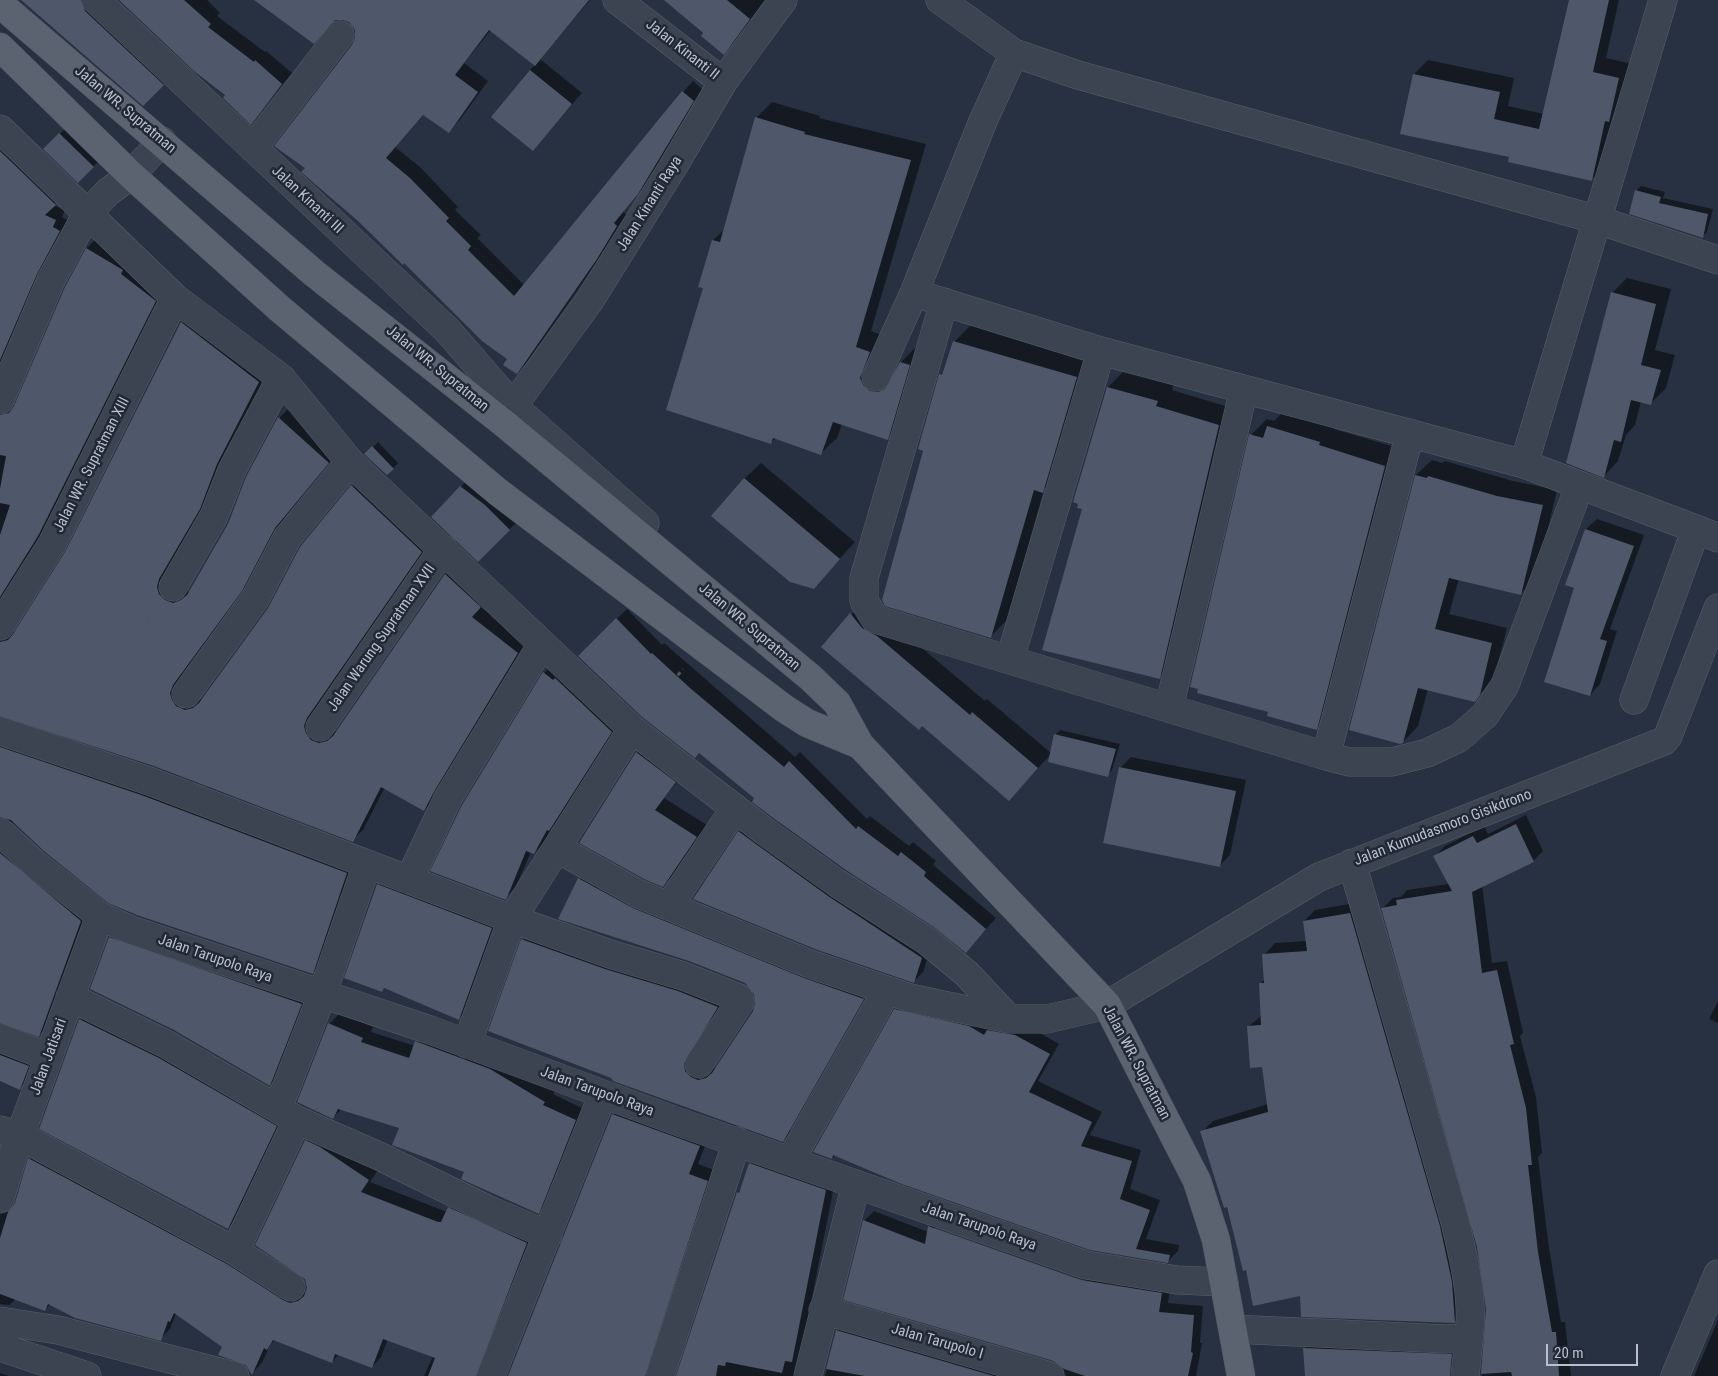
<!DOCTYPE html>
<style>
body{margin:0}
#map{position:relative;width:1718px;height:1376px;overflow:hidden;background:#283141;font-family:"Roboto Condensed",sans-serif}
canvas{display:block}
.scale{position:absolute;left:1546px;top:1344px;width:92px;height:22px;box-sizing:border-box;border:2px solid #babfcb;border-top:0;padding-left:6px;font-size:15px;line-height:18px;white-space:nowrap;color:#babfcb;-webkit-text-stroke:4px #212936;paint-order:stroke}
</style>
<div id="map">
<canvas width="1718" height="1376"></canvas>
<div class="scale">20 m</div>
</div>
<script>
const context = document.querySelector('canvas').getContext('2d');
context.lineJoin = 'round';
function paint(path, color) {
  context.fillStyle = color;
  context.fill(path, 'evenodd');
}
function stroke(path, color, width, dash) {
  context.strokeStyle = color;
  context.lineWidth = width;
  context.lineCap = dash ? 'butt' : 'round';
  context.setLineDash(dash || []);
  context.stroke(path);
}
function label(font, color, halo, rows, align = 'center') {
  context.font = font + ' "Roboto Condensed",sans-serif';
  context.lineWidth = 5;
  context.setLineDash([]);
  context.textBaseline = 'middle';
  context.strokeStyle = halo;
  context.fillStyle = color;
  for (const [text, x, y, turn = 0] of rows) {
    context.save();
    context.translate(x, y);
    context.rotate((+turn || 0) * Math.PI / 180);
    context.textAlign = isNaN(turn) ? turn : align;
    if (halo) context.strokeText(text, 0, 0);
    context.fillText(text, 0, 0);
    context.restore();
  }
}
paint(new Path2D(`
 M21,0h74l78,74 -30,30z
 M121,0h86l13,13 -3,3 48,36 1,-1 26,22 -41,50 -24,-29z
 M285,0h305l-50,59 42,34 -49,56 -3,-79 5,-5 -44,-35 -27,33 24,18 -29,40 -11,10 -24,-17 -29,33 25,20 38,40 -3,3 26,25 -4,3 47,47 159,-193 10,-11 10,9 -55,92 -25,30 4,3 -20,32 -80,115 -10,11 -8,-14 -203,-191 51,-130 -1,-9 -6,-8z
 M666,0h99l-31,42 -10,11z
 M1570,0h49l-13,58 26,6 -26,101 -14,14 -81,-23 -97,-82 14,-14 86,18 -6,28 36,8z
 M772,102l48,14 -1,2 107,26 -55,187 14,5 1,40 8,1 7,-15 16,-16 -14,76 -16,16 -45,-14 -5,14 -16,15 -45,-15 -5,4 -67,-155 9,-47 12,-11 31,-111z
 M71,123l33,33 -26,25 -33,-32z
 M0,131l65,63 -12,11 12,5 -3,7 7,4 -69,150z
 M1641,186l24,6 -2,6 50,11 -6,23 -5,5 -66,-46z
 M97,238l68,53 -117,234 -48,76v-199l5,3h11l50,-118 21,-39z
 M1627,278l44,11 -16,61 20,5 -9,33 -15,15 -10,-2 -6,24 -9,10 -8,26 -14,15 8,-183z
 M191,313l77,58 -41,82 -43,140 6,-2 39,-67 18,-47 32,-59 10,-10 49,44 -53,65 -34,62 -68,94 -3,9 16,18 8,-1 65,-90 32,-62 61,-71 69,65 -114,166 -3,8 16,18 7,-2 109,-157 10,-10 34,33 -9,10 46,36 -93,157 -10,10 -39,-23 -22,43 -11,10 -198,-75 -154,-50v-87l11,4 6,-2 49,-77 116,-230z
 M971,325l121,36 -33,114 -15,14 -37,131 -16,16 -66,-186 16,-75 4,-5 10,-29z
 M1124,371l49,14 -1,5 63,19 -59,252 -17,16 -75,-169 24,-121z
 M1284,411l52,14 -2,4 67,20 -69,263 -16,17 -117,-41 52,-253 16,-16 7,2z
 M378,442l20,21 -11,11 -21,-20z
 M1432,460l10,3 3,-2 68,20 44,9 -21,89 -16,15 -61,-15 -10,35 58,14 -13,50 -19,22 -47,-11 -10,37 -15,16 13,-267z
 M761,463l94,79 -41,45 -70,-108z
 M469,478l49,43 -40,39 -45,-43z
 M1597,519l47,16 -34,94 7,2 -17,53 -10,11 -15,-108 -9,-3 20,-55z
 M865,600l120,101 2,-2 64,54 4,-18 5,-5 60,14 -8,26 -5,5 -56,-21 -42,46 -87,-75 -99,-79z
 M627,609l35,36 2,-2 131,114 5,-5 67,67 3,-3 39,30 4,-4 23,19 -3,4 63,53 -20,22 -40,-13 -181,-129 -176,-142z
 M554,663l67,58 -62,99 -6,6 -9,17 -10,10 -3,-1 -16,36 -10,10 39,-225z
 M0,733l357,130 -35,100 -10,10 -312,-157z
 M648,742l38,29 -22,27 43,27 -33,50 -11,10 -83,-43 57,-89z
 M1131,757l115,23 -16,75 -11,11 -99,-98z
 M1526,815l17,36 -10,10 -51,24 10,78 15,-2 16,72 -3,3 16,61 6,56 -4,4 10,84 13,81h4l6,54h-89l5,-67 -9,-62 -95,-339 10,-10 8,-1 6,-7 42,-6 -14,-28 10,-10 39,-20 4,8z
 M749,822l182,126 -8,24 -9,9 -220,-83 45,-66z
 M0,834l91,77 -42,114 -10,10 -39,-13z
 M590,868l284,120 -81,142 -10,11 -169,-61 -91,-140 10,-11 195,67 -19,73 8,-1 40,-64 -2,-10 -10,-12 -56,-22 -110,-81zM866,993l2,1 -77,136h-3z
 M388,874l114,43 -32,91 -11,10 -74,-30 -3,3 -4,-106z
 M1361,902l104,409 -11,11 -153,-28 -54,-25 -45,-137 11,-11 55,-17 -4,-38 -16,-39 14,-12 -2,-31 5,-5 -1,-24 11,-12 32,-2 -3,-20 11,-11z
 M120,927l191,66 -31,81 -10,11 -160,-147z
 M906,999l120,26 33,19 -21,37 64,31 -12,23 51,15 -11,39 30,11 -14,39 33,6 -1,6 -10,10 -333,-106 -3,3 -17,-6 80,-142z
 M1718,1001v22l-9,-4z
 M89,1011l196,106 -48,102 -9,9 -187,-100 39,-108z
 M340,1013l33,14 -2,5 44,14 12,-15 74,28 54,32 -2,3 33,16 -37,92 -11,10 -72,-40 -65,-45 -59,-18 -9,8 -4,-93z
 M0,1039l38,17 -8,22 -10,10 -20,-9z
 M623,1105l86,31 -11,28 19,7 -59,205h-149l104,-261z
 M315,1131l63,39 -8,12 77,30 12,-14 77,35 -47,143h-65l9,-20 -45,-17 -7,18 -9,10 -33,-13 -7,8 -57,-22 -5,5 -8,18 -10,10 -6,-9 -70,-51 -6,16 -10,10 -110,-35 -5,6 -29,-11 -7,6 -9,-1v-103l5,3h11l14,-45 9,-10 262,144 6,-1 -1,-151z
 M760,1154l75,27 -31,157 2,38h-128l60,-184 4,-4 8,-24z
 M874,1211l54,21 1,-5 10,-10 232,67 -3,19 35,3 -3,37h2l-6,33h-130l-4,-12 -198,-143zM935,1227l152,54 -1,2 -151,-53z
 M1718,1320v56h-24z
 M847,1321l190,55h-212l12,-45z
 M1315,1338l146,7 3,31h-158l-1,-28z
 M0,1373l9,3h-9z`), '#0007');
paint(new Path2D(`
 M21,0h60l4,11 79,74 -21,21z
 M119,0h65l27,24 -3,3 46,35 1,-2 27,24 -31,41 -28,-27 2,-3 -31,-24z
 M254,0h335l-54,66 -46,-36 -34,45 23,17 -29,41 -26,-18 -37,43 24,20 39,40 -3,3 25,25 -3,4 46,46 168,-205 12,10 -56,93 -24,29 3,3 -20,33 -80,115 -14,-9 4,-6 -25,-18 -78,-78 -1,2 -45,-44 -57,-49 4,-4 -31,-22 78,-101 3,-7v-8l-6,-8 -6,-2h-8l-21,24z
 M664,0h63l23,19 -26,36 -23,-19 2,-3z
 M1569,0h40l-16,72 26,6 -10,44 -4,-1 -13,60 -84,-19 1,-5 -109,-23 13,-60 87,18 -6,27 45,10z
 M530,70l42,34 -39,47 -42,-34z
 M755,117l50,15 -1,2 107,26 -55,187 14,5 -10,26 4,8 6,5 8,1 7,-3 15,-27 10,3 -22,75 -55,-18 -12,33 -48,-17 -2,6 -105,-34 37,-122 -5,-1 14,-47 8,2z
 M59,133l35,34 -16,16 -35,-34z
 M0,151l56,54 -11,10 11,5 -3,7 7,4 -23,43 -37,86z
 M1635,190l26,7 -2,6 49,11 -5,24 -74,-24z
 M86,248l37,22 -2,4 35,27 -118,235 -38,61v-62l10,-30 -10,-2v-14l6,-33 -6,-1v-40l9,-2 5,-7 51,-119z
 M1611,292l45,12 -15,61 20,5 -10,35 -20,-5 -10,42 -7,-2 -10,38 -38,-15z
 M181,322l78,60 -42,82 -17,45 -41,70 -2,8 2,7 6,6 8,3 8,-3 6,-5 41,-71 18,-47 32,-60 51,46 -54,65 -33,63 -69,94 -3,8 2,7 4,6 9,4 8,-2 6,-5 69,-95 32,-61 51,-62 71,67 -115,166 -3,8 2,7 5,7 8,3 8,-2 6,-5 112,-162 36,33 -9,10 46,36 -83,137 -11,21 -43,-24 -28,55 -199,-76 -154,-50v-74l8,-2 5,-6 52,-82z
 M953,341l124,36 -34,116 -9,-3 -43,148 -106,-32 -3,-6 41,-149 -5,-2 21,-75 3,1z
 M1107,387l51,14 -2,5 63,19 -59,254 -118,-29 40,-141 -5,-1 1,-4 -5,-2z
 M1267,426l53,16 -1,3 66,21 -68,264 -50,-14 1,-4 -71,-19 1,-4 -8,-2 59,-253 14,4z
 M372,446l22,23 -7,6 -23,-21z
 M1415,475l12,3 1,-2 69,20 46,9 -22,90 -72,-17 -14,51 57,14 -12,52 -5,7 -57,-14 -15,55 -3,1 -51,-14z
 M744,478l96,81 -26,30 -24,-7 -79,-66z
 M460,486l25,19 25,25 -32,32 -47,-45z
 M1585,529l49,17 -34,93 7,2 -17,55 -46,-14 30,-94 -9,-3z
 M850,613l12,15 15,8 93,79 2,-3 66,56 -29,33 -87,-75 -3,4 -98,-83z
 M616,618l35,36 1,-1 38,35 94,79 5,-6 67,68 2,-3 40,30 3,-4 25,20 -2,4 62,53 -20,24 -31,-25 -89,-58 -74,-53 -20,-15 2,-4 -55,-45 -4,5 -53,-41 -64,-61z
 M543,672l10,8 2,-2 57,54 -63,99 -2,-1 -13,24 -8,-3 -20,49 -76,-29 32,-66z
 M1054,734l62,15 -8,28 -60,-15z
 M0,747l144,49 203,77 -34,101 -176,-59 -29,-12 -64,-52 -33,-31 -11,-3z
 M636,752l40,30 -21,28 42,27 -34,50 -17,-7 -67,-37z
 M1119,767l117,24 -16,76 -117,-24z
 M1516,824l18,38 -62,30 10,81 15,-3 17,74 -4,1 16,63 6,57h-4l10,87 14,80h4l3,44h-47l-1,-4 -30,2 5,-65 -9,-62 -96,-339 16,-3 -1,-5 56,-9 -19,-35 40,-20 4,7z
 M738,831l90,65 94,62 -8,25 -99,-34 -122,-50z
 M0,853l81,68 -42,116 -39,-14z
 M578,878l55,30 171,70 60,21 -81,143 -170,-61 -2,-3 -123,-47 33,-92 84,30 73,22 40,16 -34,56 1,8 6,6 7,3 8,-2 6,-5 41,-62 2,-7 -1,-10 -9,-11 -56,-22 -131,-42z
 M377,884l115,44 -33,92 -75,-32 -2,4 -38,-14z
 M1350,913l90,313 12,56 3,41 -154,-6 -1,-21 -47,10 -7,-36 -3,1 -16,-64 -3,1 -24,-77 68,-19 -6,-45 -12,1 -3,-42 14,-1 -2,-42h5l-2,-29 45,-3 -4,-30z
 M109,937l193,67 -32,82 -96,-56 -84,-41z
 M894,1009l75,17 15,9 3,-5 28,5 35,19 -21,38 63,30 -11,24 51,15 -12,38 30,11 -14,39 34,6 -2,8 -78,-13 -191,-67 -66,-28 -1,4 -19,-7z
 M79,1019l80,39 118,68 -49,103 -189,-100z
 M328,1023l35,15 -2,4 48,16 6,-17 75,28 55,33 -2,3 33,15 -37,94 -78,-35 3,-7 -72,-27 7,-17 -61,-19 -5,10 -36,-17z
 M0,1055l29,11 -9,24 -20,-9z
 M612,1114l88,32 -11,28 19,7 -63,195h-137z
 M305,1140l15,7 49,33 -8,12 77,30h3l7,-15 79,36 -51,133h-48l7,-18 -52,-19 -11,29 -37,-14 -3,9 -59,-23 -6,10 -3,-2 -12,27 -6,-10 -28,-10 4,-8 -48,-34 -4,9 -2,-1 -7,20 -86,-23 -27,-14 -3,7 -45,-17v-56l8,-26 7,-9 13,-45 199,106 56,36 7,3 8,-2 6,-5 3,-8 -2,-9 -50,-34z
 M749,1163l77,27 -34,172 -7,-1 -3,12 -56,-11 -1,4 -7,-1 -2,11h-40l61,-184 2,1z
 M863,1220l62,24 3,-18 153,54 81,13 -3,19 35,3 -3,37 2,1 -5,23h-103l-21,-7 -10,-8 -211,-61z
 M836,1330l158,46h-129l-39,-7z
 M1303,1348l149,6 -2,22h-145z`), '#4f586a');
const minor = new Path2D(`
 M96,0l351,330 66,76 132,117
 M617,0l106,82
 M940,0l74,53 64,22 520,145 120,40
 M1014,53l-31,68 -69,172 187,58 423,113 172,65 -62,171
 M0,129l175,169 106,80 69,84 282,267 131,101 74,53 90,58 40,33 42,45
 M253,148l87,-113
 M944,302l-80,276v23l11,18 451,137 23,6h43l35,-9 32,-15 26,-23 20,-30 74,-198
 M876,377l38,-84
 M0,400l51,-120 36,-66 21,-22 23,-17 31,-34
 M513,406l77,-106 81,-130 52,-88 60,-82
 M1524,464l139,-464
 M1696,529l22,9
 M173,587l41,-71 18,-46 49,-92
 M0,626l52,-82 123,-246
 M1010,659l91,-308
 M186,694l69,-95 32,-61 63,-76
 M1169,708l75,-319
 M320,727l123,-178
 M0,731l149,50 363,138 98,35 73,22 56,22 1,4 -41,62
 M1326,756l84,-323
 M0,832l34,31 66,53 31,14 299,100 246,91 410,144 91,15 47,2
 M558,849l81,45 171,70 100,34 99,21h38l60,-14 212,-128 345,-136 4,-5 50,-128
 M409,880l39,-82 94,-154
 M669,906l66,-98
 M70,997l96,47 131,76 82,36 108,53 61,26
 M0,1038l49,19
 M467,1044l45,-125 120,-190
 M278,1108l44,-113 45,-131
 M0,1130l20,6 215,115 56,36
 M790,1161l97,-171
 M0,1199l14,-47 86,-236
 M235,1251l62,-131
 M823,1310l227,66
 M0,1321l58,9 177,46
 M1233,1329l213,10 23,-1c5,-38 -5,-79 -14,-116l-103,-359
 M0,1347l87,29
 M491,1376l112,-282
 M660,1376l77,-235
 M808,1376l48,-192
 M1465,1376l4,-38
 M1675,1376l43,-102`);
const major = new Path2D(`
 M0,4l315,270 191,151 305,253 26,25 23,42 247,260 90,176 19,59 25,136
 M0,47l131,128 149,134 218,183 287,217 22,14 53,22`);
stroke(minor, '#585f6b', 29);
stroke(major, '#464d5a', 29);
stroke(new Path2D(`
 M142,628l13,-18
 M652,706l31,-37
 M295,763l8,-12`), '#495b5f', 3, [4, 4]);
stroke(minor, '#3d4451', 28);
stroke(major, '#5b6371', 28);
label('15px', '#babfcb', '#212936', [
 ["Jalan Kinanti II",682,50,38],
 ["Jalan WR. Supratman",125,110,40],
 ["Jalan Kinanti III",307,200,43],
 ["Jalan Kinanti Raya",650,204,-58],
 ["Jalan WR. Supratman",437,369,39],
 ["Jalan WR. Supratman XIII",92,465,-63],
 ["Jalan WR. Supratman",749,627,40],
 ["Jalan Warung Supratman XVII",382,638,-55],
 ["Jalan Kumudasmoro Gisikdrono",1443,828,-21],
 ["Jalan Tarupolo Raya",215,959,19],
 ["Jalan Jatisari",49,1057,-70],
 ["Jalan WR. Supratman",1136,1063,62],
 ["Jalan Tarupolo Raya",597,1092,20],
 ["Jalan Tarupolo Raya",979,1227,19],
 ["Jalan Tarupolo I",937,1342,16]
]);
</script>
